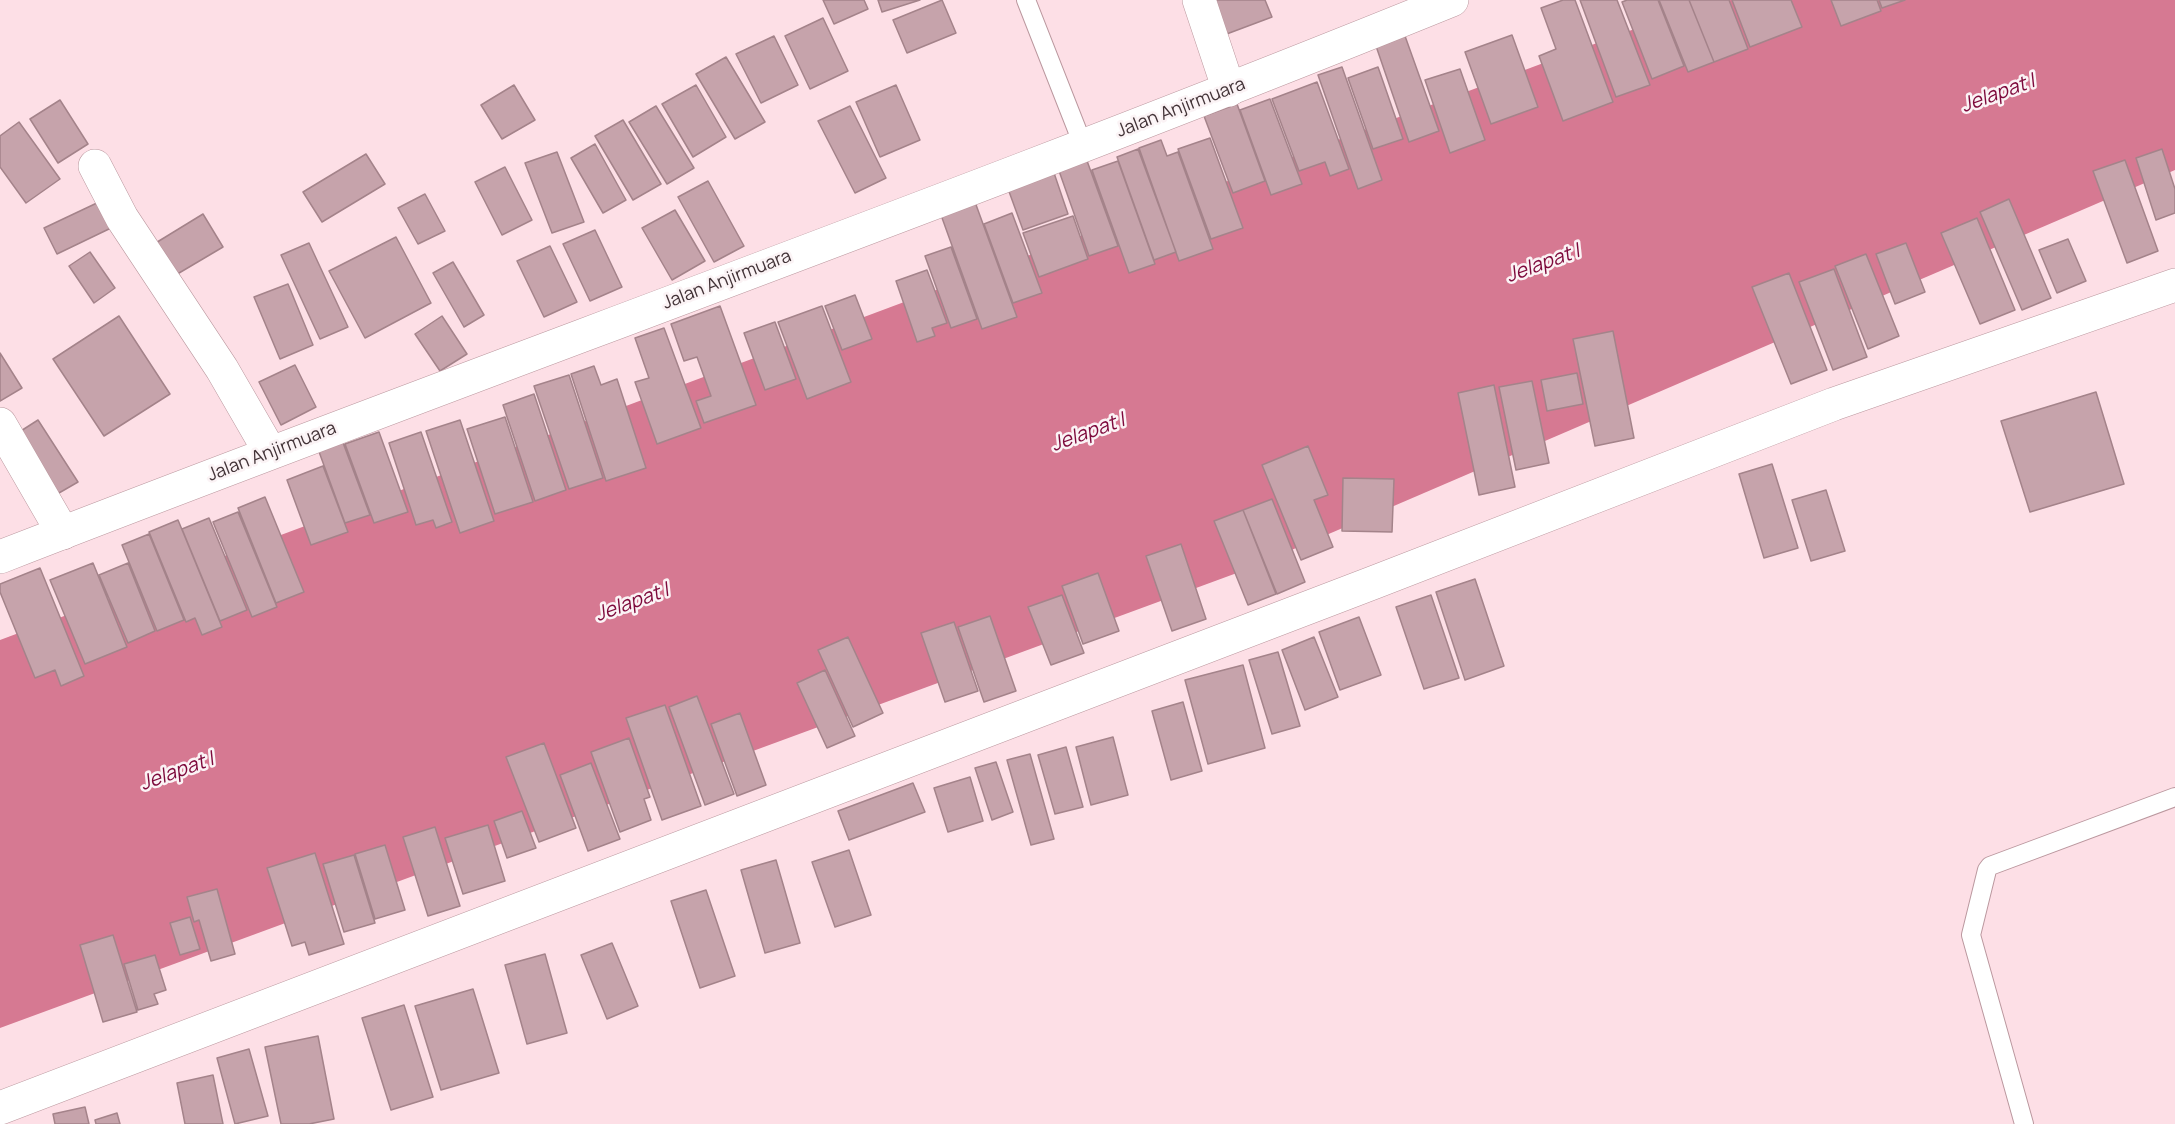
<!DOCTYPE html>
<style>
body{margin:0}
canvas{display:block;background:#fddfe6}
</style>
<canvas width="2175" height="1124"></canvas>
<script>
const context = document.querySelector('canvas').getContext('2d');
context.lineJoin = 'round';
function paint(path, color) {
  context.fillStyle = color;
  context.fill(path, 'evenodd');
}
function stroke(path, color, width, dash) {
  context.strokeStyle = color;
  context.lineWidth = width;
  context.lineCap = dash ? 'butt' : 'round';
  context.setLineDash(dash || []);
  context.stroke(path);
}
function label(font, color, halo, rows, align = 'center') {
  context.font = font + ' Manrope,sans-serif';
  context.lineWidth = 5;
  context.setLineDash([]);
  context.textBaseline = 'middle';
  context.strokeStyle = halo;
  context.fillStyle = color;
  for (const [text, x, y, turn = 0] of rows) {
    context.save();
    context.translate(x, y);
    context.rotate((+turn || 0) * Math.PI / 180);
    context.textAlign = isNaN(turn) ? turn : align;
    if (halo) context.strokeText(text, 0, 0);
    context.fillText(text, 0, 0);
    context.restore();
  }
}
paint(new Path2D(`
 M1712,0h463v170l-930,400 -1245,458v-388z`), '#d67992');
const building = new Path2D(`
 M823,0h41l4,9 -34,15z
 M878,0h42l-38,12z
 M942,0l14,33 -49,20 -14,-33z
 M1211,0h54l7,17 -48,18z
 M1563,0h12l38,102 -50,19 -24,-65 17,-7 -15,-41z
 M1580,0h37l33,85 -34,12z
 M1627,0h31l26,66 -32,13 -30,-77z
 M1659,0h30l25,62 -26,10z
 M1689,0h40l19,49 -34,13z
 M1732,0h59l11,27 -52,20z
 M1831,0h46l4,11 -40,15z
 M1879,0h26l-23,8z
 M823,18l25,53 -38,18 -25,-53z
 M1512,35l26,72 -47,17 -26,-72z
 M774,36l24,49 -37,18 -25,-49z
 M1405,36l34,95 -30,11 -33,-96z
 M726,57l39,65 -30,17 -39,-65z
 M1342,67l40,113 -24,9 -40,-114z
 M1378,67l25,72 -30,10 -25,-71z
 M1460,69l25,71 -35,13 -25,-73z
 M1317,82l32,87 -19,7 -5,-14 -26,9 -27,-72z
 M514,85l21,35 -33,19 -21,-34z
 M696,85l30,52 -33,20 -31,-53z
 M896,85l24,55 -40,17 -24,-55z
 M1270,99l32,85 -31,11 -31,-85z
 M60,100l28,44 -30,19 -28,-44z
 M1237,104l28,77 -32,12 -29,-77z
 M656,106l38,62 -27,16 -38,-62z
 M850,106l36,72 -31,15 -37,-72z
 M623,120l38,64 -28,16 -38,-64z
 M19,122l41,57 -34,24 -26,-36v-31z
 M1210,138l33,90 -32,11 -33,-90z
 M1161,140l6,16 11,-4 35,97 -34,12 -40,-113z
 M595,144l31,56 -23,13 -32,-55z
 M1138,149l38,103 -22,8 -37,-103z
 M2162,149l13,40v24l-19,7 -20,-62z
 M557,152l27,70 -32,11 -27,-70z
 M366,154l19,30 -63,38 -19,-30z
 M1086,158l32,88 -29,10 -31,-88z
 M2125,160l33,91 -31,12 -34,-92z
 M1118,161l37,103 -26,9 -37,-103z
 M505,167l27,53 -30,15 -27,-53z
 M1053,170l15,44 -45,16 -16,-44z
 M708,181l36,65 -30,16 -36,-65z
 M425,194l20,37 -27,13 -20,-36z
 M2009,199l42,99 -29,12 -42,-98z
 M99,202l12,26 -54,26 -13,-26z
 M975,202l42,115 -35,12 -41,-114z
 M675,210l30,51 -33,19 -30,-52z
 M1012,213l30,80 -29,10 -29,-79z
 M203,214l20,33 -49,29 -20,-32z
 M1073,216l15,43 -49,18 -16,-44z
 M1977,218l38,92 -35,14 -39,-91z
 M595,230l27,57 -32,14 -27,-57z
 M396,237l35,66 -66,35 -36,-67z
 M2068,239l18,42 -29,12 -18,-43z
 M309,243l39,84 -28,12 -39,-84z
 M1906,243l19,49 -30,12 -19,-50z
 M550,246l27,56 -33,15 -27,-56z
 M951,247l26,72 -26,9 -26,-72z
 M90,252l25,36 -21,15 -25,-37z
 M1866,254l33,82 -31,13 -33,-83z
 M453,262l31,53 -20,12 -31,-54z
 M1834,269l33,88 -34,13 -34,-88z
 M927,270l20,53 -15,5 3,8 -18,6 -21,-61z
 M1789,273l38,97 -36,14 -39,-97z
 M288,284l25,61 -33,14 -26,-62z
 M855,295l17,44 -30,11 -17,-44z
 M720,306l36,99 -52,18 -8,-22 15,-5 -14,-39 -13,4 -13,-37z
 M822,306l29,76 -44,17 -29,-77z
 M119,316l51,78 -66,42 -51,-77z
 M442,316l25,38 -27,17 -25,-37z
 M775,322l21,57 -31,11 -21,-57z
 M664,328l37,100 -44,16 -22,-62 14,-4 -14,-40z
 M1613,331l21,107 -39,8 -22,-107z
 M0,353l22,35 -22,13z
 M295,365l21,42 -35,18 -22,-43z
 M594,366l7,19 16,-6 29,89 -40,13 -35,-107z
 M1577,373l6,31 -36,7 -6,-31z
 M569,375l34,103 -34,11 -35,-103z
 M1532,381l17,82 -33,7 -17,-83z
 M1494,385l21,102 -36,8 -21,-102z
 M2096,392l28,92 -94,28 -29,-91z
 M534,394l32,96 -31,11 -32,-96z
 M505,417l28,85 -38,12 -28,-85z
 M38,420l40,62 -26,15 -39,-61z
 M460,420l34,101 -34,12 -34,-102z
 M379,432l29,80 -34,11 -29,-79z
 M421,432l31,90 -16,6 -3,-8 -17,5 -27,-82z
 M342,440l28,75 -25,8 -27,-74z
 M1308,446l20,49 -14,5 19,47 -32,13 -39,-95z
 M1772,464l26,84 -34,10 -25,-84z
 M323,466l25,66 -37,13 -24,-65z
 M1343,478l51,1 -2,53 -50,-1z
 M1826,490l19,61 -34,10 -19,-61z
 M265,497l39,95 -28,11 -38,-95z
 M1272,499l33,83 -28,12 -34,-84z
 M1243,510l33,84 -28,11 -34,-84z
 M238,512l39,95 -25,10 -39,-95z
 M209,518l38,92 -27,11 -38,-92z
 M178,520l44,107 -20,8 -7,-17 -9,4 -37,-90z
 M149,534l35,86 -27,11 -35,-86z
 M1181,544l25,75 -34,12 -26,-75z
 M93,563l34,84 -42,17 -35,-84z
 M128,563l27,68 -27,12 -29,-68z
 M40,568l44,108 -23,10 -6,-16 -20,8 -35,-86v-8z
 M1098,573l21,58 -36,13 -21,-58z
 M1475,579l29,87 -39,14 -29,-88z
 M1062,595l22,58 -33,12 -23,-58z
 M1431,595l28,83 -35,11 -28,-82z
 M990,616l26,75 -32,11 -26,-75z
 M1359,617l22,58 -41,15 -21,-58z
 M954,622l24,69 -33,11 -24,-69z
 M848,637l35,76 -30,14 -35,-77z
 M1314,637l24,60 -33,13 -23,-60z
 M1278,652l22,74 -28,8 -23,-74z
 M1243,665l22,83 -57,16 -23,-84z
 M825,670l30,66 -28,12 -30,-65z
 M697,696l37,98 -29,11 -36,-98z
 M1183,702l19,69 -31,9 -19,-69z
 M665,705l36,101 -39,14 -36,-102z
 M740,713l26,72 -29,11 -26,-72z
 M1113,737l15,58 -37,10 -15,-58z
 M629,738l21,59 -6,2 7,21 -31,12 -29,-80z
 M544,743l32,85 -37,14 -33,-85z
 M1066,747l17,60 -28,7 -17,-59z
 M1030,754l24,85 -23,6 -24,-85z
 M996,762l17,50 -21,8 -17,-52z
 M591,763l29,76 -32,12 -28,-76z
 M970,777l13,44 -35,11 -14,-44z
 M913,783l12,29 -76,28 -11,-29z
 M522,811l14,37 -29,10 -13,-37z
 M488,825l17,56 -42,13 -18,-56z
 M435,827l25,79 -32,10 -25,-79z
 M385,845l20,65 -30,9 -20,-65z
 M849,850l22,65 -36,12 -23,-65z
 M315,853l29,91 -35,11 -4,-13 -13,4 -25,-78z
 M354,855l21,68 -31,9 -21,-68z
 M776,860l24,83 -35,10 -24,-83z
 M217,889l18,65 -24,7 -12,-41 -5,2 -7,-25z
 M706,890l29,86 -35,12 -29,-87z
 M190,917l10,32 -20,6 -10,-32z
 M113,935l24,77 -34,10 -23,-77z
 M612,943l26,63 -31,13 -26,-64z
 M545,954l22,79 -40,11 -22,-79z
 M155,955l11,35 -12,4 4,10 -20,6 -14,-46z
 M473,989l26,84 -58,17 -26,-84z
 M404,1005l29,92 -42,13 -29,-92z
 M318,1036l16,83 -25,5h-28l-16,-77z
 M249,1049l19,67 -33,8 -18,-66z
 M213,1075l10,49h-38l-8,-41z
 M85,1107l4,17h-34l-2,-10z
 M117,1113l3,11h-24l-1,-4z`);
paint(building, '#c6a3ab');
stroke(building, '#a4838a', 1.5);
const service = new Path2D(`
 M1026,0l57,145
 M2024,1124l-53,-189 16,-65 3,-4 185,-69`);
const minor = new Path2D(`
 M1199,0l30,90
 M95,166l27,52 100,151 48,83
 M0,424l63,109
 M0,1108l1375,-526 459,-178 341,-119`);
const tertiary = new Path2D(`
 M0,557c483,-188 972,-362 1452,-557`);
stroke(service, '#bb989f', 20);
stroke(minor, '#bb989f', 34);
stroke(tertiary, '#bb989f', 34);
stroke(service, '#fff', 18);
stroke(minor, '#fff', 33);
stroke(tertiary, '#fff', 33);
label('18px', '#423337', '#fbf3f5', [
 ["Jalan Anjirmuara",1181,108,-21],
 ["Jalan Anjirmuara",727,280,-21],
 ["Jalan Anjirmuara",272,452,-21]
]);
label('italic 20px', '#7d093b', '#fbf3f5', [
 ["Jelapat I",1998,94,-20],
 ["Jelapat I",1543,264,-20],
 ["Jelapat I",1088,433,-20],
 ["Jelapat I",632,603,-20],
 ["Jelapat I",177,772,-20]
]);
</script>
